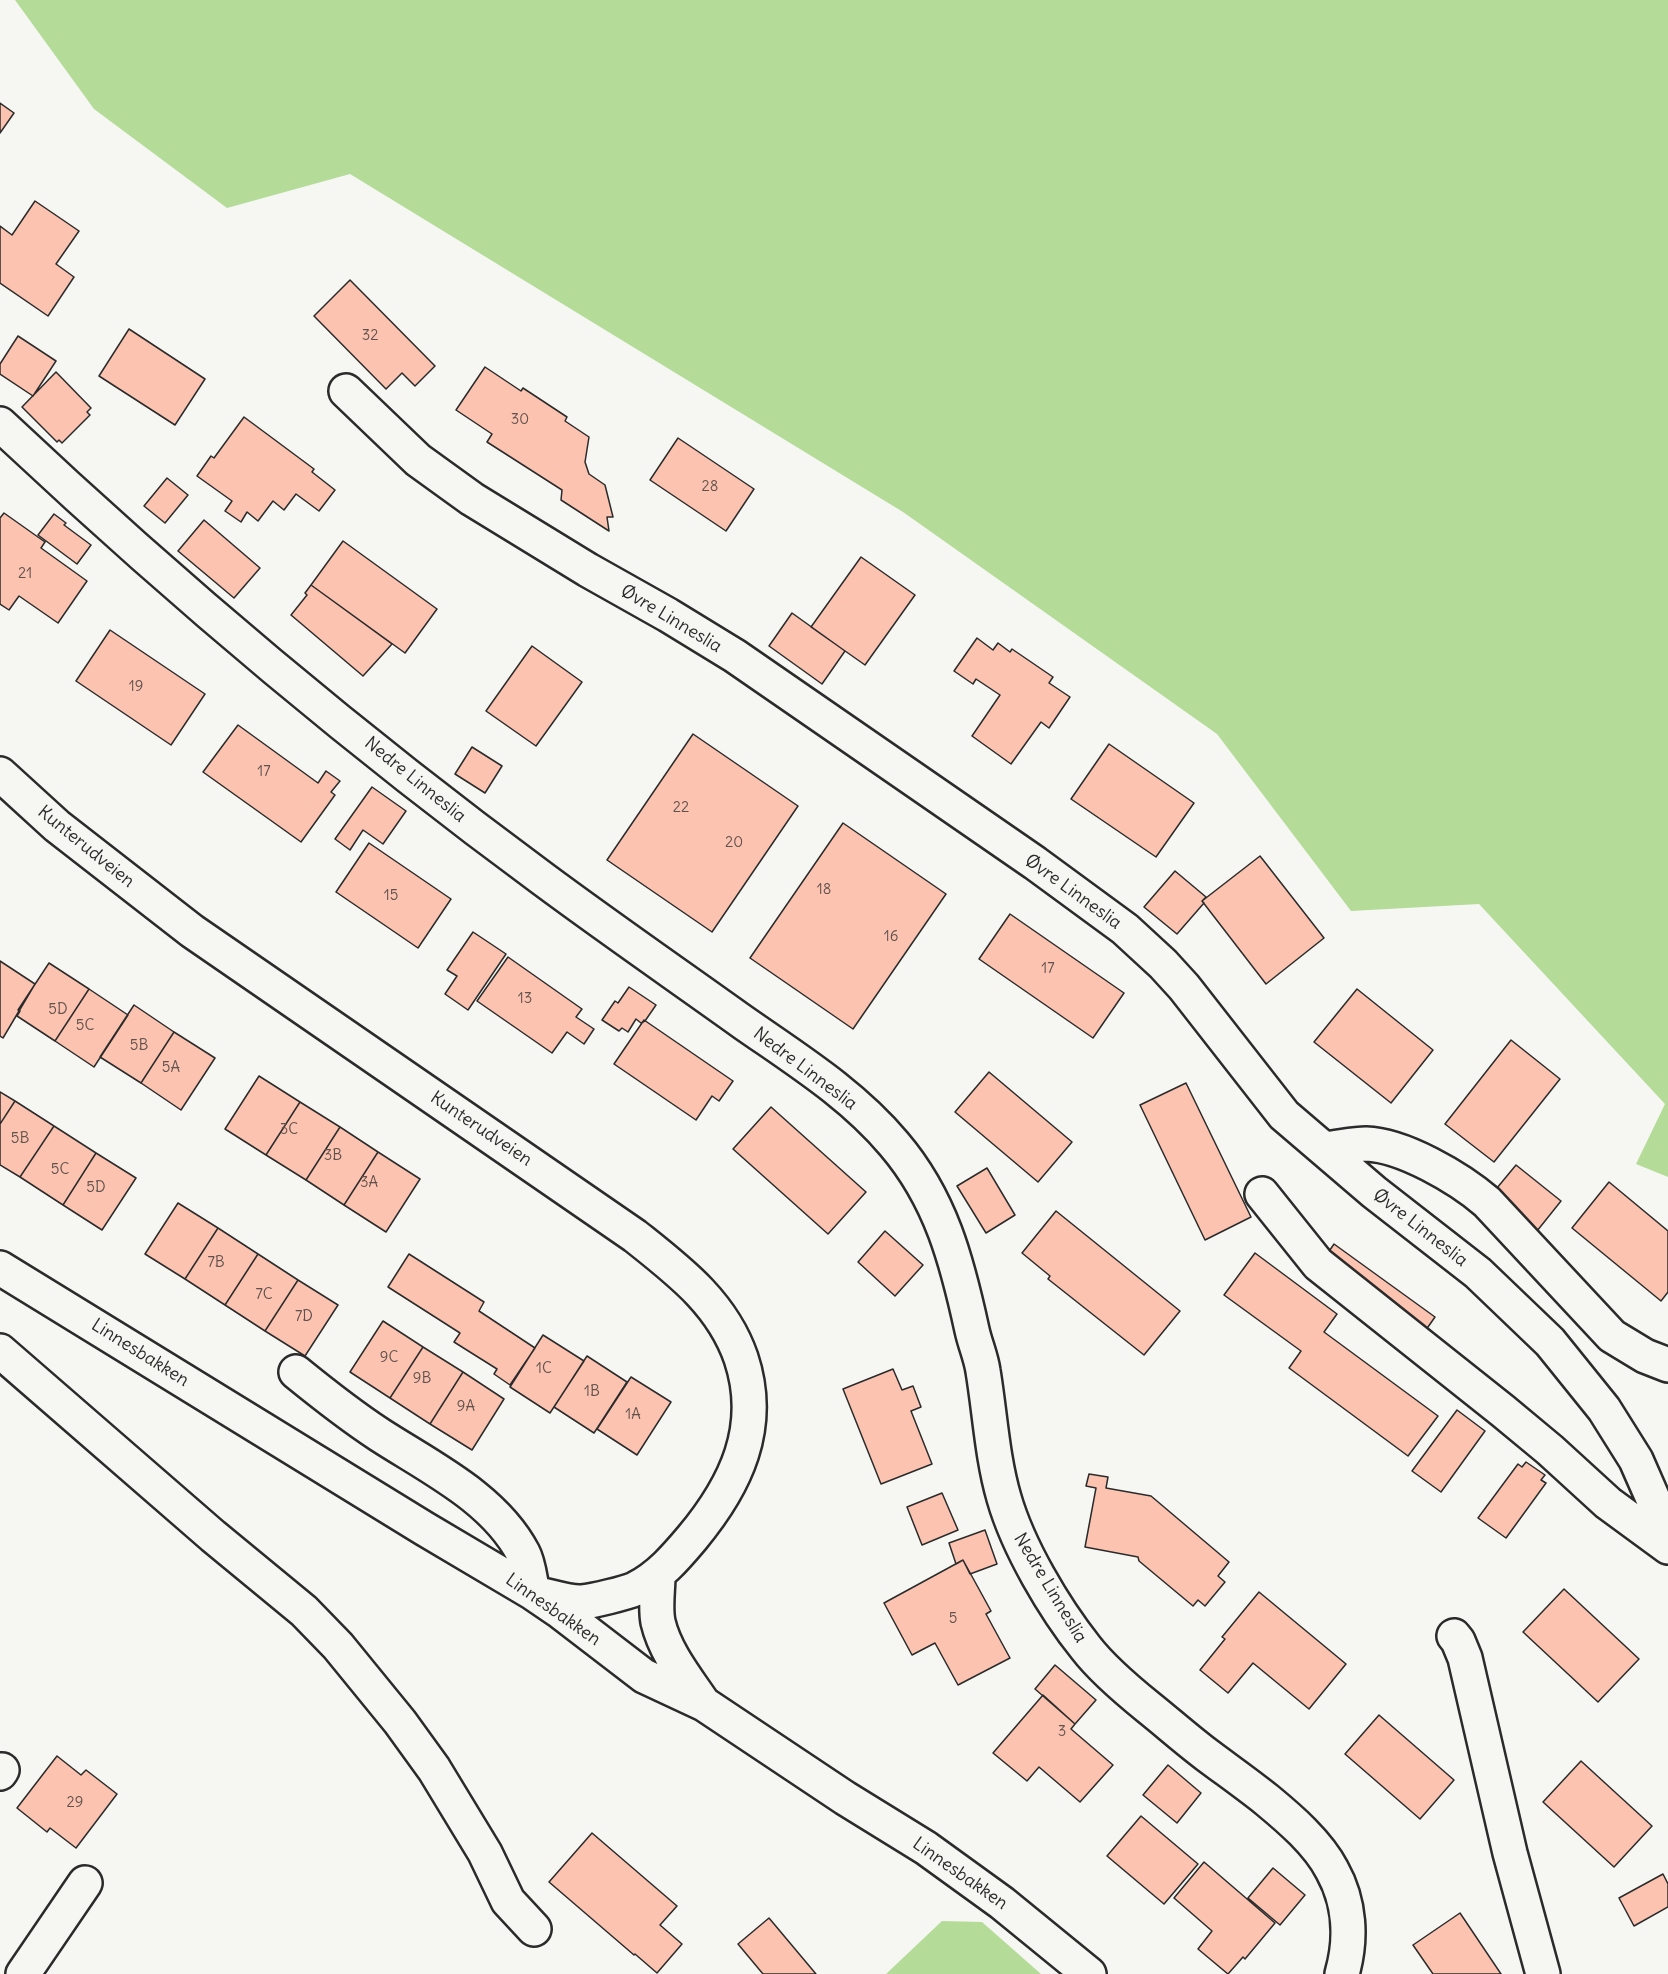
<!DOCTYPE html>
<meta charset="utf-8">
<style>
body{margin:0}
canvas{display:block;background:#f6f6f2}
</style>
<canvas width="1668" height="1974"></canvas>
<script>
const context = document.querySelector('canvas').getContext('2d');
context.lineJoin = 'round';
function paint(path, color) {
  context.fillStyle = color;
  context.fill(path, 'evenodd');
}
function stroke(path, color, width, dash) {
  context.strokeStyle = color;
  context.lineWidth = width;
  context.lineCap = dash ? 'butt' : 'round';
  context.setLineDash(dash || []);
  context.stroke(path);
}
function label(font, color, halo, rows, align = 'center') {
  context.font = font + ' Delius,sans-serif';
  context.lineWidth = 4.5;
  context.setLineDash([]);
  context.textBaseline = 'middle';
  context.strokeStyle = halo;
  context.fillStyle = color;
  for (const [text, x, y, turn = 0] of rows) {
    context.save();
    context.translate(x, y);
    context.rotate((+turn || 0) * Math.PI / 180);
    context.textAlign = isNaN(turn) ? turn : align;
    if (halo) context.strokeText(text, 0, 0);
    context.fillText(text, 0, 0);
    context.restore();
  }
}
paint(new Path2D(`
 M15,0h1653v1177l-32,-13 29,-60 -186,-200 -128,7 -134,-177 -314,-222 -553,-338 -123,34 -133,-99z
 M942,1921l40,1 59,52h-155z`), '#b4dc98');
const building = new Path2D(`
 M0,103l14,10 -14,20z
 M35,201l44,30 -23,33 18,13 -26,39 -48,-33v-57l12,9z
 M350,280l85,86 -20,20 -13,-13 -16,16 -72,-73z
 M129,329l76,50 -30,46 -76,-49z
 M18,336l38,25 -23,35 -33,-22v-10z
 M485,367l36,24 2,-3 44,29 -2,4 24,16 -4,25 4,12 16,11 8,32h-6l2,14 -48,-31 1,-10 -75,-48 5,-8 -36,-24z
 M56,372l35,36 -4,4 3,3 -28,28 -3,-3 -2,2 -35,-35z
 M244,417l70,52 -2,3 23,18 -16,21 -23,-17 -12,16 -11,-9 -15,20 -11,-9 -6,10 -16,-11 7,-10 -35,-25 14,-20 3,2z
 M678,438l76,51 -28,42 -76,-51z
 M167,478l21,17 -23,28 -21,-17z
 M4,513l41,29 -4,6 46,33 -29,42 -39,-27 -10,14 -9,-6v-86z
 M54,514l12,9 -2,2 27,20 -14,19 -39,-29z
 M204,520l56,48 -26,30 -56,-47z
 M343,541l94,68 -32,44 -94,-68z
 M861,557l54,38 -50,70 -54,-38z
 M311,585l81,59 -29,32 -72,-61 16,-20 -2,-2z
 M792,613l53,38 -23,33 -53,-38z
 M110,630l95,64 -34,51 -95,-64z
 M977,638l16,12 5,-7 12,9 2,-3 41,28 -4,6 21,14 -21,31 -8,-6 -30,42 -39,-28 28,-41 -24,-16 -3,5 -19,-13z
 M532,646l50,36 -46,64 -50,-35z
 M238,725l80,58 8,-12 14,10 -9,11 4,3 -34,47 -98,-70z
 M693,734l105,72 -86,126 -105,-72z
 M1109,744l85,59 -38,54 -85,-58z
 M472,747l30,19 -17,27 -30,-19z
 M372,787l34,24 -23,33 -20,-14 -13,20 -15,-11z
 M843,823l103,71 -93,135 -103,-71z
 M369,843l82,56 -33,49 -82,-56z
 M1260,856l64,82 -58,46 -64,-83z
 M1175,871l31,26 -4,4 2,2 -27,31 -33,-27z
 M1010,914l114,79 -31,45 -114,-79z
 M473,932l33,22 -38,56 -23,-16 12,-18 -10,-6z
 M508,957l74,52 -6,8 18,12 -10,15 -17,-12 -15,21 -75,-52z
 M0,961l35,23 -32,54 -3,-2z
 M49,963l40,26 -34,52 -38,-25 3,-5 -2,-1z
 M629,987l27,18 -11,16 -4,2 -5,-4 -8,13 -6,-4 -3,3 -17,-11 13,-19 3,2z
 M89,989l39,26 -34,52 -39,-26z
 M1357,989l76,61 -42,53 -77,-61z
 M134,1005l40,27 -33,51 -41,-26z
 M644,1020l89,61 -14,20 -7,-5 -16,24 -82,-56z
 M174,1032l41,26 -34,52 -40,-27z
 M1511,1040l49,39 -66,83 -49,-38z
 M989,1072l83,70 -34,40 -83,-70z
 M259,1076l41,26 -34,53 -41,-26z
 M1186,1083l65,134 -46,23 -65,-135z
 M0,1092l15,9 -15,23z
 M15,1101l39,25 -34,51 -20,-12v-41z
 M300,1102l40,25 -34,53 -40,-25z
 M771,1107l95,85 -38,42 -95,-85z
 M54,1126l42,27 -33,52 -43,-28z
 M340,1127l38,25 -34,53 -38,-25z
 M378,1152l42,27 -34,53 -42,-27z
 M96,1153l40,25 -34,52 -39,-25z
 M1516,1165l45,36 -24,30 -45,-37z
 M987,1168l28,47 -29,18 -29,-47z
 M1609,1182l59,49v61l-7,9 -89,-73z
 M178,1203l40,25 -33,51 -40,-25z
 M1056,1211l124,100 -36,44 -96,-76 2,-3 -28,-23z
 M218,1228l40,26 -33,51 -40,-26z
 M885,1231l38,34 -28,31 -37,-34z
 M1334,1244l101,73 -14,20 -100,-74z
 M1255,1253l82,61 -13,18 114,84 -30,40 -119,-88 12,-17 -77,-56z
 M258,1254l40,26 -33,51 -40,-26z
 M409,1254l75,48 -5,9 56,37 -25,37 -16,-11 3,-5 -43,-27 6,-9 -72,-46z
 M298,1280l40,25 -33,51 -40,-25z
 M383,1321l40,26 -33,51 -40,-26z
 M543,1335l41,26 -34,52 -40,-26z
 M423,1347l40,25 -33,52 -40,-26z
 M587,1356l40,26 -33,51 -40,-26z
 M893,1369l9,21 11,-4 8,21 -10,4 21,53 -51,20 -38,-95z
 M463,1372l41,27 -32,51 -42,-26z
 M631,1377l40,25 -34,53 -40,-26z
 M1457,1410l28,21 -44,61 -29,-21z
 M1526,1462l19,13 -4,5 5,3 -40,55 -28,-20 40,-54 4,3z
 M1089,1474l19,3 -2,11 45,8 78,66 -11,14 7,6 -20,24 -7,-6 -5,6 -54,-45 -1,-4 -53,-10 11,-59 -10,-2z
 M942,1493l16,37 -36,15 -15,-38z
 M985,1530l12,34 -27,10 -7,-14 -7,4 -7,-21z
 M963,1560l28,51 -5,3 24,44 -52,27 -23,-42 -23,12 -28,-52z
 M1564,1589l75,70 -41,43 -75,-70z
 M1259,1592l87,72 -37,45 -56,-46 -25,30 -28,-23 25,-31 -3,-2z
 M1055,1665l41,35 -21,24 -40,-35z
 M1043,1695l32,29 -4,5 42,36 -33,37 -41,-35 -12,14 -34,-28z
 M1379,1715l75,65 -34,39 -75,-65z
 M57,1756l24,19 5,-5 31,24 -41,54 -26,-20 -3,4 -30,-24z
 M1581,1761l71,65 -38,41 -71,-65z
 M1168,1765l33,28 -24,30 -34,-28z
 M1141,1816l57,48 -34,40 -57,-48z
 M592,1833l85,73 -17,19 22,19 -25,29 -22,-19 -1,1 -85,-73z
 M1204,1862l71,61 -30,36 -2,-2 -15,17 -30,-25 14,-18 -38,-33z
 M1273,1868l32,27 -25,30 -32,-27z
 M1663,1874l5,10v23l-34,19 -15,-28z
 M1460,1913l41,61h-68l-20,-29z
 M769,1918l47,56h-53l-25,-30z`);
paint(building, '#fcc3b1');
stroke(building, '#2b2b2b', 1.5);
const minor = new Path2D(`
 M346,391l72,69 54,39 116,71 80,45 67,41 300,207 90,66 38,35 21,23 100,128 90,77 104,81 72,69 54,67 32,51 32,73
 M0,424c172,162 353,315 543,455 66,49 134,96 201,144 53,37 108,71 150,121 47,55 63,117 78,186 3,14 9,27 11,41 7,42 9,86 21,127 14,49 50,110 82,150 17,22 41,42 62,59 20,16 39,33 59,48 20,15 40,29 60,45 23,19 51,43 65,70 18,32 20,69 10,104
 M0,774l57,52 135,105 443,305c44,35 87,67 106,122 23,69 -5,127 -49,180 -16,19 -33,39 -57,51 -9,4 -42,12 -53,13 -13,1 -35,-7 -49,-9
 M1324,1149c14,-1 28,-5 42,-5 37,1 93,34 121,58l125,134 33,20 23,9
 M1262,1194l56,70 185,147 47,39 58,53 60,44
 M0,1268l425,261 108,64 25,17 86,66 60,28 141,94 81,50 76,55 87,71
 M0,1351l213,185 91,75 34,35 62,76 34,47 51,84 23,48 26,28
 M296,1372c27,22 55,44 84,63 51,33 114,63 143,118 6,11 7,27 10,40
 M658,1575c0,15 -3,32 0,47 7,30 28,56 45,81
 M1454,1636l4,5 7,17 45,195 33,121
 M0,1773l2,-3
 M23,1974l62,-91`);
stroke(minor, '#2b2b2b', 38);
stroke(minor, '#f6f6f2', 33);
label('15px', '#5f514c', null, [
 ["32",370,336],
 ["30",520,420],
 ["28",710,487],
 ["21",25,574],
 ["19",136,687],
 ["17",264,772],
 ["22",681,808],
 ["20",734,843],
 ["18",824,890],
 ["15",391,896],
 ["16",891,937],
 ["17",1048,969],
 ["13",525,999],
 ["5D",58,1010],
 ["5C",85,1026],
 ["5B",139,1046],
 ["5A",171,1068],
 ["3C",289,1130],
 ["5B",20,1139],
 ["3B",333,1156],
 ["5C",60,1170],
 ["3A",369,1183],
 ["5D",96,1188],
 ["7B",216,1263],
 ["7C",264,1295],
 ["7D",304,1317],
 ["9C",389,1358],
 ["1C",544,1369],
 ["9B",422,1379],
 ["1B",592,1392],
 ["9A",466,1407],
 ["1A",633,1415],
 ["5",953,1619],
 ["3",1062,1732],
 ["29",75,1803]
]);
label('18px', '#2b2b2b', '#f6f6f2', [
 ["Øvre Linneslia",671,619,31],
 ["Nedre Linneslia",415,780,39],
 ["Kunterudveien",86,847,39],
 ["Øvre Linneslia",1073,892,36],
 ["Nedre Linneslia",805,1069,37],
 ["Kunterudveien",481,1129,34],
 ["Øvre Linneslia",1420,1228,38],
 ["Linnesbakken",140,1353,32],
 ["Nedre Linneslia",1050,1588,59],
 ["Linnesbakken",553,1610,35],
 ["Linnesbakken",960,1874,35]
]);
</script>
